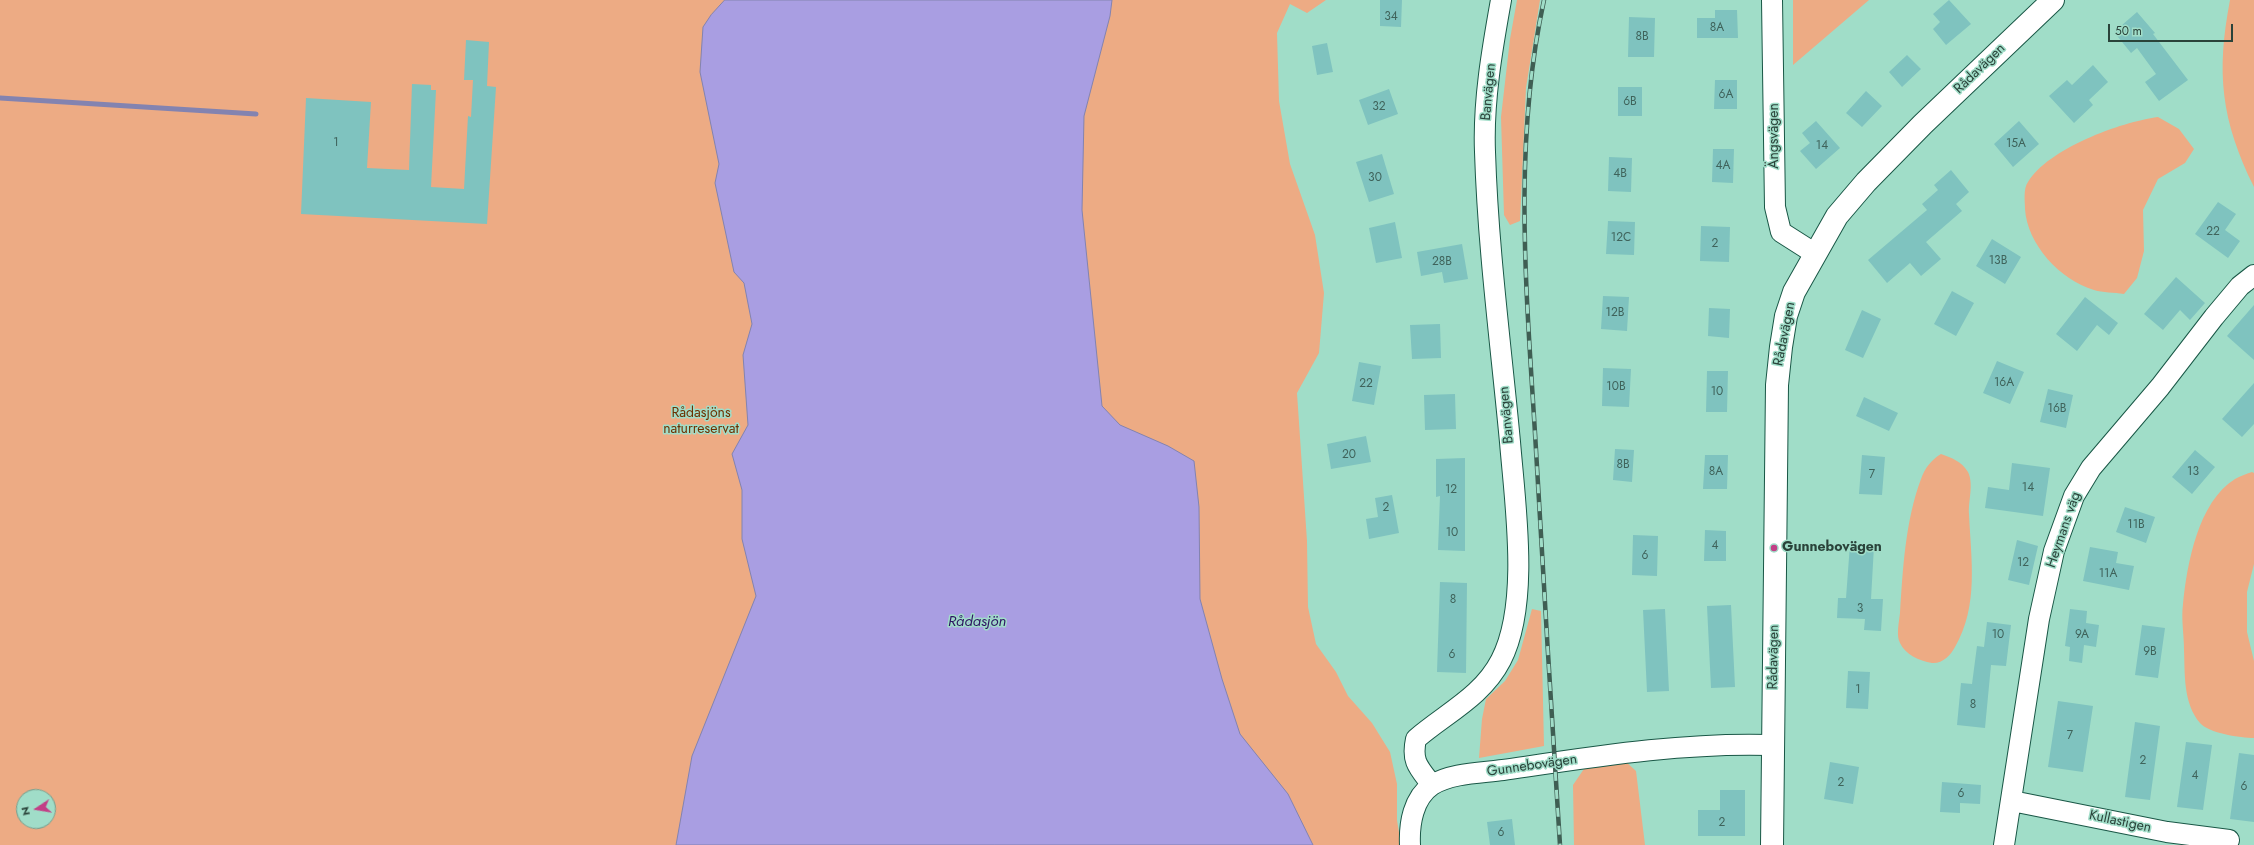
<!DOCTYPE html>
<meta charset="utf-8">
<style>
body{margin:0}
#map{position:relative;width:2254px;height:845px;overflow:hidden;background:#a0ddc8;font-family:Jost,sans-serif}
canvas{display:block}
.north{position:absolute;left:16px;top:789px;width:40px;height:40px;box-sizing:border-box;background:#a0ddc8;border:1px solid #719f8f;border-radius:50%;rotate:258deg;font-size:11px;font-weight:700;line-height:16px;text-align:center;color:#2a433a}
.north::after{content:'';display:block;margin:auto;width:14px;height:18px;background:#c23f86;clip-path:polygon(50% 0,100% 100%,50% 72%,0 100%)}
.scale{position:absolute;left:2108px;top:24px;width:125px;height:18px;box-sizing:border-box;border:2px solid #2a433a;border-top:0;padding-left:5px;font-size:12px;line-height:14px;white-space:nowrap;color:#2a433a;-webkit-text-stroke:3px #a0ddc8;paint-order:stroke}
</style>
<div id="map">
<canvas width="2254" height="845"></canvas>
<div class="north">N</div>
<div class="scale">50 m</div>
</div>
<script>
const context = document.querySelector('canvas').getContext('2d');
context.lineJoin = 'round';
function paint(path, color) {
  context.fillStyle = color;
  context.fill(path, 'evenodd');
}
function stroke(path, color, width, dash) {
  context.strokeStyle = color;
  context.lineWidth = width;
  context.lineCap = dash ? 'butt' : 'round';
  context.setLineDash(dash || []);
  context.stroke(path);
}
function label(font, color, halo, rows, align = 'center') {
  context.font = font + ' Jost,sans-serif';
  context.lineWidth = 3;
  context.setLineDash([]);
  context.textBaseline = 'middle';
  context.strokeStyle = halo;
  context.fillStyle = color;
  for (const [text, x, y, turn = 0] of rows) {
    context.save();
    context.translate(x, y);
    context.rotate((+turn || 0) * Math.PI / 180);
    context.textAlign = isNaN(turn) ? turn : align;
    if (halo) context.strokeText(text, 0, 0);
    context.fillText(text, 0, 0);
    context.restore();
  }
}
paint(new Path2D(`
 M0,0h1326l-19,13 -17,-9 -13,29 2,68 11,63 25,71 9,58 -5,60 -22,40 10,148 1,66 8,37 20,28 12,24 24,27 18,29 7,32v36l4,25h-1401zM24,797h24v24h-24z
 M1517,0h23l-14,88 -6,133 -10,4 -6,-10 -3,-98 9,-78z
 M1793,0h76l-76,65z
 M2230,0h24v187c-33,-67 -38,-114 -24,-187z
 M2158,117l21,12 15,20 -9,14 -27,16 -15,31 1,41 -7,27 -13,16c-10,-2 -21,-1 -30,-4 -34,-10 -67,-46 -69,-81 0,-8 -2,-20 3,-27 20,-33 92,-60 130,-65z
 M1941,454c11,4 20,7 27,18 6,12 0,30 1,42 2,45 10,92 -14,133 -4,8 -13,17 -23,16 -13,-2 -27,-9 -32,-20 -4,-7 -1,-21 0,-30 3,-44 5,-91 21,-134 4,-11 10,-19 20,-25z
 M2252,472l2,1v91l-7,28v40l7,29v77c-13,0 -46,-5 -54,-15 -17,-20 -15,-49 -16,-73 0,-15 -3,-31 -1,-46 4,-40 15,-102 52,-125 5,-3 11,-5 17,-7z
 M1532,609l9,2 3,135 -65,12 3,-39 4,-20 19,-18 13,-21z
 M1624,760l12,11 9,74h-71l-1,-60 15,-22z`), '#edab84');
const water = new Path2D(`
 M725,0h387l-2,16 -26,100 -2,94 20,196 18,19 48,21 26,15 5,46 1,92 22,80 18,55 48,60 25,51h-637l16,-89 64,-160 -14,-57v-49l-10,-36 16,-29 -5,-70 9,-31 -8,-41 -10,-11 -19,-89 4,-19 -19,-92 3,-45 8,-12z`);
paint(water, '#a99ee2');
stroke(water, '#8383b0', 1);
stroke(new Path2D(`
 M0,98l256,16`), '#8383b0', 5);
paint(new Path2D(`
 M1380,0h22l-1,27 -21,-1z
 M1949,0l22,24 -25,21 -13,-16 7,-7 -7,-8z
 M1715,10h22l1,28h-41v-20h18z
 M2137,12l18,21 -2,1 35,46 -29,21 -14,-19 11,-8 -19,-26 -6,5 -17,-21z
 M1629,17l26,1 -1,39h-26z
 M466,40l23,2 -2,44 9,1 -9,137 -186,-10 5,-116 65,4 -4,66 42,2 3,-86 19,1v5h5l-5,97 33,2 4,-73 3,1 2,-37h-9z
 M1327,43l6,29 -16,3 -5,-29z
 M1907,55l14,14 -19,18 -13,-15z
 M2093,65l15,17 -19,18 4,5 -19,18 -25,-27 18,-16 5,5z
 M1715,80h22v29h-23z
 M1618,87h24v29h-24z
 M1389,89l9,25 -30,11 -9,-25z
 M1866,91l16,15 -20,21 -16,-14z
 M1816,121l24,27 -24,21 -16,-18 10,-8 -8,-10z
 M2019,121l20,23 -26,23 -19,-23z
 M1713,149h21l-1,34 -21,-1z
 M1382,154l12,40 -25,8 -13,-40z
 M1609,157l23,1 -1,34 -23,-1z
 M1951,170l18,22 -13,12 6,7 -36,31 15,17 -20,17 -11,-13 -23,20 -19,-23 59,-50 -5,-6 16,-14 -4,-5z
 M2218,202l18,12 -11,16 15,11 -12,17 -33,-24z
 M1608,221l27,1 -1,33 -28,-1z
 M1395,222l7,36 -26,5 -7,-35z
 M1701,226l29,1 -1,35 -29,-1z
 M1992,239l29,18 -16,27 -29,-18z
 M1462,244l6,35 -24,4 -2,-11 -21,4 -4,-24z
 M2176,277l29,26 -15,17 -10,-10 -17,20 -19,-16z
 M1952,291l22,12 -18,33 -22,-12z
 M1603,296l26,1 -2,34 -26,-2z
 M2085,297l33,26 -9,12 -12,-10 -20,26 -21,-17z
 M2254,305v55l-27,-24z
 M1709,308l21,1 -1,29 -21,-2z
 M1862,310l19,9 -18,39 -18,-8z
 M1440,324l1,34 -29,1 -2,-34z
 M1997,361l27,11 -14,32 -27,-11z
 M1359,362l22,4 -7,39 -22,-4z
 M1603,368l28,1 -2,38 -27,-1z
 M1707,371h21l-1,41h-21z
 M2254,383v41l-12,13 -20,-18z
 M2048,389l25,6 -7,33 -26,-6z
 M1455,394l1,35 -31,1 -1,-35z
 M1864,397l34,16 -9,18 -33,-15z
 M1366,436l5,26 -40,7 -4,-25z
 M1615,449l19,1 -2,32 -19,-2z
 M2195,450l20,17 -23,27 -20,-17z
 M1705,455h23l-1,34h-24z
 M1862,455l23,2 -3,38 -23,-1z
 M1465,458v93l-27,-1 2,-54 -4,1v-38z
 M2012,463l38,5 -7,48 -58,-8 3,-21 21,3z
 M1392,495l7,38 -30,6 -3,-20 12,-2 -3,-19z
 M2125,507l30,10 -9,26 -30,-11z
 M1705,530l21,1v30h-22z
 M1633,535l25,1 -1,40 -25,-1z
 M2017,540l21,6 -9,39 -21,-5z
 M1850,544l24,2 -3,53h12l-2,32 -17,-1 1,-11 -28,-1 1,-20h8z
 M2090,547l28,5 -2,11 18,3 -5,24 -46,-9z
 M1440,582l27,1 -1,90 -29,-1z
 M1731,605l4,82 -24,1 -4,-82z
 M1665,609l4,82 -22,1 -4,-82z
 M2070,609l17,2 -1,12 13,2 -3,22 -12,-2 -2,18 -13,-2 1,-14 -5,-1z
 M1987,622l24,3 -5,41 -15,-1 -6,63 -28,-3 4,-42 11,1 5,-38 7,1z
 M2142,625l23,3 -7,50 -23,-3z
 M1848,671l22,1 -2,37 -22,-1z
 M2058,701l35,5 -10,66 -35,-5z
 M2135,722l25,4 -10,74 -25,-3z
 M2186,742l26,3 -9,65 -26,-3z
 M2239,753l15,2v67l-24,-3z
 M1830,762l29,5 -6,37 -29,-5z
 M1942,782l39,3 -1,19 -20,-1v10l-20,-1z
 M1720,790h25v46h-47v-26h22z
 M1512,819l3,26h-25l-3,-23z`), '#7fc3bf');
const minor = new Path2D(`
 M1772,0l3,207 6,25 33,21
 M1432,785c-13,-17 -21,-23 -16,-46 30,-26 66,-42 85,-79 29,-56 14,-156 9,-218 -9,-96 -22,-193 -25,-290 -2,-50 7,-102 16,-152
 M2012,801l155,31 62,8
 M1410,845c-1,-21 3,-47 22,-60 19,-12 49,-12 71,-15 89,-13 180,-28 269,-25
 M2004,845l35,-226 15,-68 20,-55 17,-28 69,-81 54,-70 26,-31 14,-11`);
const tertiary = new Path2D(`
 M1772,845l5,-460 4,-38 5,-31 8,-24 43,-76 29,-34 57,-58 130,-124`);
stroke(minor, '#195746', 22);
stroke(tertiary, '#195746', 24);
stroke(minor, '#fff', 20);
stroke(tertiary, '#fff', 22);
const rail = new Path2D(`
 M1544,0c-31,143 -18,288 -9,433 8,137 16,275 25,412`);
stroke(rail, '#3f5e53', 4.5);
stroke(rail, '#a0ddc8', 3, [9]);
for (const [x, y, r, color] of [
 [1774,548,4,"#c23f86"]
]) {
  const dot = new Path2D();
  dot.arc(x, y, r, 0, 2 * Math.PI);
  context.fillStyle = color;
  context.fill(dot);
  stroke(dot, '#a0ddc8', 1.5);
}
label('12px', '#3f635b', null, [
 ["34",1391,17],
 ["8A",1717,28],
 ["8B",1642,37],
 ["6A",1726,95],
 ["6B",1630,102],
 ["32",1379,107],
 ["1",336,143],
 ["15A",2016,144],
 ["14",1822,146],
 ["4A",1723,166],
 ["4B",1620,174],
 ["30",1375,178],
 ["22",2213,232],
 ["12C",1621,238],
 ["2",1715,244],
 ["13B",1998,261],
 ["28B",1442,262],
 ["12B",1615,313],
 ["16A",2004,383],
 ["22",1366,384],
 ["10B",1616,387],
 ["10",1717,392],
 ["16B",2057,409],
 ["20",1349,455],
 ["8B",1623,465],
 ["8A",1716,472],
 ["13",2193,472],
 ["7",1872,475],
 ["14",2028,488],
 ["12",1451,490],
 ["2",1386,508],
 ["11B",2136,525],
 ["10",1452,533],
 ["4",1715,546],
 ["6",1645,556],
 ["12",2023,563],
 ["11A",2108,574],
 ["8",1453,600],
 ["3",1860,609],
 ["10",1998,635],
 ["9A",2082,635],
 ["9B",2150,652],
 ["6",1452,655],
 ["1",1858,690],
 ["8",1973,705],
 ["7",2070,736],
 ["2",2143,761],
 ["4",2195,776],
 ["2",1841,783],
 ["6",2244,787],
 ["6",1961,794],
 ["2",1722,823],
 ["6",1501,833]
]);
label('14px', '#2a433a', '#a0ddc8', [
 ["Rådavägen",1980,69,-44],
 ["Banvägen",1489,92,-85],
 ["Ängsvägen",1775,136,-90],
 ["Rådavägen",1785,334,-79],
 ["Banvägen",1507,415,-95],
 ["Heymans väg",2064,530,-71],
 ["Rådavägen",1774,657,-89],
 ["Gunnebovägen",1532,766,-8],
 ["Kullastigen",2120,822,12]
]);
label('14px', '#6d3000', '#a0ddc8', [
 ["Rådasjöns",701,414],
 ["naturreservat",701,430]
]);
label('bold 14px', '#2a433a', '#a0ddc8', [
 ["Gunnebovägen",1782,548]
], 'left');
label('italic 15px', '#2e1462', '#a0ddc8', [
 ["Rådasjön",977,622]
]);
</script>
